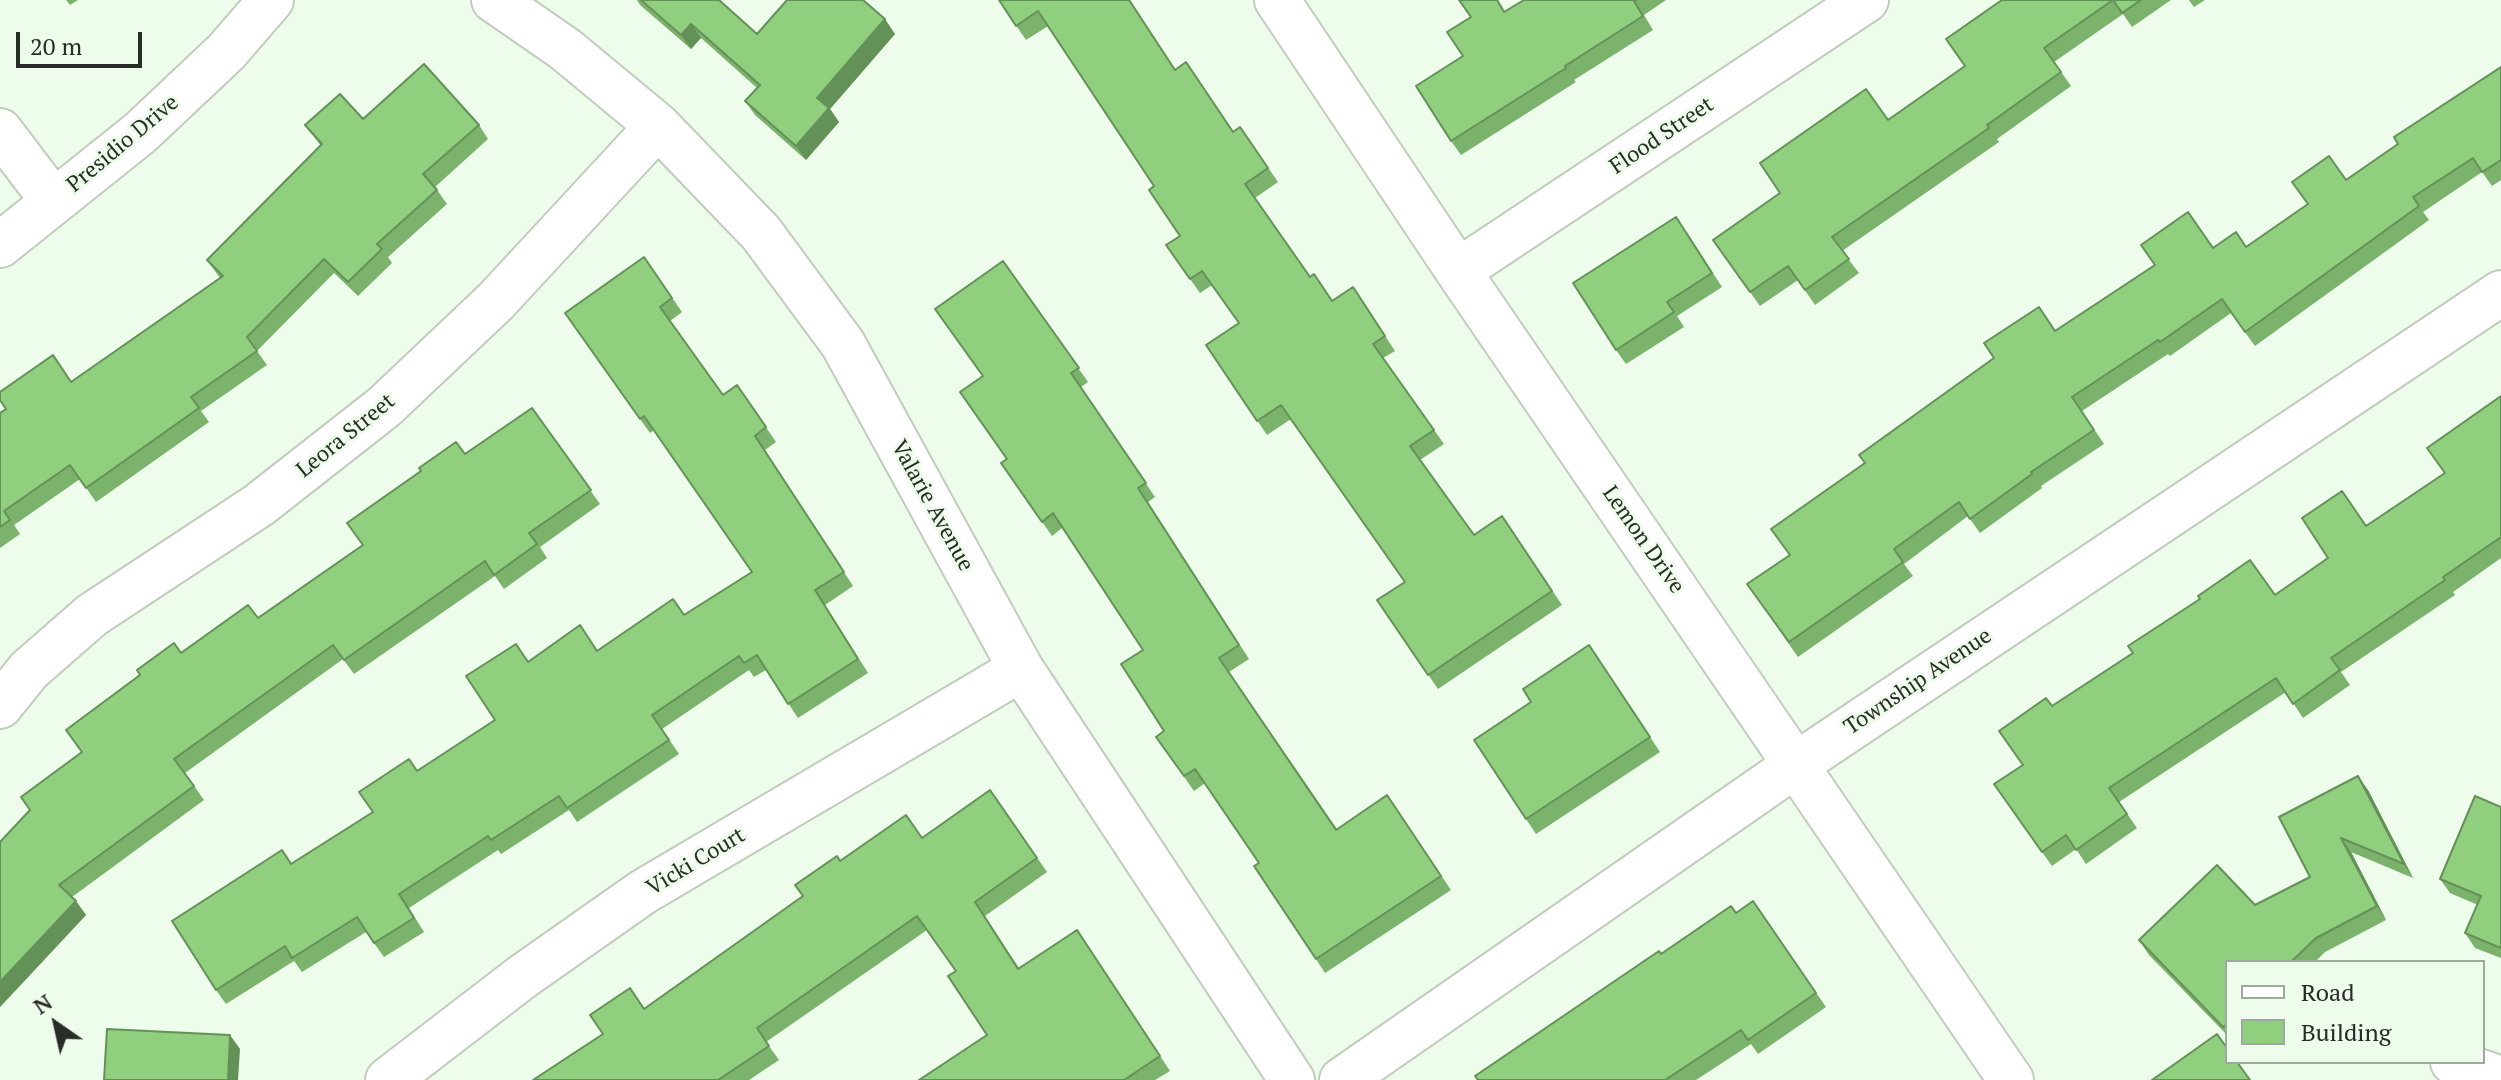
<!DOCTYPE html>
<style>
body{margin:0}
#map{position:relative;width:2501px;height:1080px;overflow:hidden;background:#eefceb;font-family:"PT Serif",serif}
canvas{display:block}
.legend{position:absolute;left:2225px;top:960px;width:260px;height:104px;box-sizing:border-box;background:#eefceb;border:2px solid #9fa99d;margin:0;padding:10px 14px;list-style:none;font-size:24px;color:#282d27}
.legend li{display:flex;align-items:center;gap:16px;height:40px}
.legend b{width:40px;border:2px solid #9fa99d}
.north{position:absolute;left:16px;top:984px;width:80px;height:80px;-webkit-text-stroke:6px #eefceb;paint-order:stroke;rotate:326deg;font-size:22px;font-weight:700;line-height:32px;text-align:center;color:#282d27}
.north::after{content:'';display:block;margin:auto;width:28px;height:36px;background:#282d27;clip-path:polygon(50% 0,100% 100%,50% 72%,0 100%)}
.scale{position:absolute;left:16px;top:32px;width:126px;height:36px;box-sizing:border-box;border:4px solid #282d27;border-top:0;padding-left:10px;font-size:24px;line-height:28px;white-space:nowrap;color:#282d27;-webkit-text-stroke:6px #eefceb;paint-order:stroke}
</style>
<div id="map">
<canvas width="2501" height="1080"></canvas>
<ul class="legend">
<li><b style="height:10px;background:#fff"></b>Road</li>
<li><b style="height:22px;background:#8fcf7e"></b>Building</li>
</ul>
<div class="north">N</div>
<div class="scale">20 m</div>
</div>
<script>
const context = document.querySelector('canvas').getContext('2d');
context.lineJoin = 'round';
function stroke(path, color, width, dash) {
  context.strokeStyle = color;
  context.lineWidth = width;
  context.lineCap = dash ? 'butt' : 'round';
  context.setLineDash(dash || []);
  context.stroke(path);
}
function paint(path, color) {
  context.fillStyle = color;
  context.fill(path, 'evenodd');
}
function label(font, color, halo, rows, align = 'center') {
  context.font = font + ' "PT Serif",serif';
  context.lineWidth = 6;
  context.setLineDash([]);
  context.textBaseline = 'middle';
  context.strokeStyle = halo;
  context.fillStyle = color;
  for (const [text, x, y, turn = 0] of rows) {
    context.save();
    context.translate(x, y);
    context.rotate((+turn || 0) * Math.PI / 180);
    context.textAlign = isNaN(turn) ? turn : align;
    if (halo) context.strokeText(text, 0, 0);
    context.fillText(text, 0, 0);
    context.restore();
  }
}
const minor = new Path2D(`
 M494,0l71,49 93,77 103,107 82,111 178,325 271,411
 M1277,0l181,271 553,809
 M0,131l54,71
 M0,245l140,-112 86,-81 45,-52
 M1458,271l408,-271
 M0,706l29,-36 63,-55 167,-110 125,-98 112,-106 162,-175
 M2453,1062l48,17
 M388,1080l134,-103 121,-85 378,-223
 M1342,1080l455,-316 704,-471`);
stroke(minor, '#c0cdbd', 48);
stroke(minor, '#fff', 44);
paint(new Path2D(`
 M66,0h12l-8,5z
 M637,0h82l38,34h138l-65,75 9,13 -33,38 -51,-45 -10,-14 12,-13 -56,-50 -10,11 -51,-44z
 M999,0h131l45,70 58,61 7,-4 38,55 -23,16 55,79 22,24 21,-14 42,64 -12,7 61,86 -24,16 54,75 28,-19 60,89 -124,84 -61,-89 28,-18 -114,-163 -24,16 -61,-90 33,-22 -27,-38 -12,8 -34,-48 14,-9 -26,-50 -106,-160 -22,14z
 M1459,0h39l7,12 19,-12h142l-22,15 9,15 -79,50 2,2 -115,73 -10,-14 20,-124z
 M2002,0h169l-39,27 -9,-13 -69,48 17,24 -74,53 2,3 -157,109 17,22 -44,32 -17,-25 -38,26 -47,-66 252,-174z
 M2189,0h16l-11,7z
 M2501,67v113l-9,6 -10,-14 -59,40 6,8 -174,126 -24,-33 -61,43 -2,-2 -86,57 22,33 -63,42 1,2 -62,45 -12,-17 -64,48 9,12 -115,81 -51,-73 43,-29 266,-224 157,-83 33,-1 152,-103z
 M363,119l116,6 9,14 -53,48 12,17 -59,53 4,6 -34,33 -24,-23 -77,78 10,14 -66,46 8,11 -113,80 -16,-23 -66,46 6,9 -20,14v-135l71,-31 149,-104 -13,-18 114,-114 -16,-21z
 M1686,231l36,56 -45,29 7,11 -58,37 -10,-14z
 M644,257l38,55 -12,9 53,74 14,-10 39,57 -11,8 88,136 -28,19 43,68 -70,45 -32,-48 -12,7 -5,-7 -87,59 17,25 -102,68 -8,-12 -68,44 -3,-4 -89,58 15,24 -40,25 -18,-25 -64,40 -8,-11 -68,43 -10,-14 66,-140 10,14 81,-52 44,-41 78,-51 33,-59 69,-10 87,-36 68,-43 -98,-142 -4,3 -85,-120z
 M1003,261l85,121 -7,5 74,110 -7,5 101,157 -20,13 108,157 50,-34 64,95 -126,83 -9,-14 -57,-96 -54,-80 -11,8 -38,-54 8,-6 -21,-81 -81,-122 -10,8 -51,-73 6,-4 -24,-83z
 M2501,396v162l-48,34 2,3 -114,77 9,13 -47,33 -17,-26 -167,110 18,26 -51,36 -10,-15 -24,17 -58,-82 29,-19 29,-59 223,-111 53,-37 38,-32 79,-53z
 M532,408l68,96 -60,43 7,11 -43,31 -9,-13 -141,98 -11,-15 -158,114 19,27 -132,97 14,18 -86,92v-165l82,-89 99,-100 77,-35 105,-73 102,-91z
 M1599,660l61,92 -124,82 -10,-15z
 M990,790l57,82 -62,44 34,52 58,-38 93,141 -15,9h-236l68,-45 -31,-64 -29,-41 -161,112 13,18 -30,20h-216l112,-71 158,-113 37,-35 82,-23z
 M2368,790l45,88 -62,-26 35,68 -61,32 -10,10h-88v73l-78,-80 -10,-15 116,-35 55,-28z
 M2501,807v151l-26,-10 -10,-15 13,-28 -28,-12 -10,-14z
 M1753,901l73,106 -68,47 -7,-10 -55,36h-218l183,-126 75,-41z`), '#7bb26c');
paint(new Path2D(`
 M885,19l10,15 -65,75 9,13 -33,38 -10,-14 21,-48z
 M691,24l10,14 -10,11 -10,-14z
 M2358,776l10,14 45,88 -9,-14z
 M2341,838l10,14 35,68 -9,-14z
 M76,901l10,14 -86,92v-25z
 M230,1035l10,14 -2,31h-10z`), '#649158');
const building = new Path2D(`
 M641,0h78l38,34 30,-34h76l22,19 -68,79 12,10 -33,38 -51,-45 15,-16 -69,-61 -10,11z
 M999,0h130l46,70 11,-8 47,70 7,-5 28,41 -23,16 65,93 4,-3 18,27 21,-14 32,49 -12,8 61,86 -24,16 64,89 28,-19 50,75 -124,84 -51,-75 28,-18 -124,-177 -24,16 -51,-76 33,-22 -37,-52 -12,8 -24,-34 14,-9 -31,-46 5,-4 -116,-175 -22,15z
 M1459,0h38l7,12 20,-12h112l-2,1 9,15 -78,50 1,2 -115,73 -35,-55 47,-30 -16,-24 24,-15z
 M2002,0h139l-19,13 -9,-13 -69,48 17,24 -74,53 2,3 -157,109 17,22 -44,31 -17,-24 -38,26 -37,-52 67,-47 -20,-30 106,-74 22,31 77,-54 -19,-27z
 M424,64l55,61 -56,49 14,16 -60,54 5,5 -34,33 -24,-23 -77,78 10,14 -66,46 8,11 -113,80 -16,-23 -66,46 6,9 -10,7v-114l6,-4 -6,-9v-8l53,-37 18,27 152,-106 -16,-16 115,-116 -17,-19 35,-31 23,25z
 M2501,67v93l-19,12 -9,-14 -60,39 6,9 -174,126 -23,-33 -62,43 -2,-2 -86,57 22,33 -63,42 1,2 -62,45 -11,-17 -65,47 9,13 -114,80 -42,-58 43,-29 -19,-26 94,-66 -6,-8 135,-97 -10,-15 55,-36 16,24 100,-66 -14,-20 47,-33 25,36 23,-16 10,15 62,-43 -16,-22 37,-26 17,24 52,-36 -4,-7z
 M1676,217l36,56 -45,29 7,10 -58,38 -43,-67z
 M644,257l28,41 -12,9 63,88 14,-10 29,42 -11,9 89,136 -29,18 43,69 -70,45 -31,-49 -13,8 -5,-7 -87,59 17,25 -102,68 -8,-12 -68,44 -3,-4 -89,58 15,24 -40,25 -17,-26 -65,41 -7,-12 -69,44 -44,-69 110,-71 9,14 82,-52 -14,-20 50,-33 8,12 78,-51 -29,-44 50,-32 12,18 52,-37 17,26 76,-52 11,16 68,-43 -108,-156 -4,3 -75,-106z
 M1003,261l76,107 -8,5 75,110 -8,5 101,157 -20,13 117,172 51,-35 54,81 -125,83 -62,-93 5,-3 -64,-94 -11,7 -28,-39 8,-6 -43,-67 22,-14 -90,-137 -11,9 -41,-59 6,-4 -47,-67 23,-16 -48,-67z
 M2501,396v141l-58,40 2,3 -114,78 9,12 -47,34 -17,-26 -167,110 18,26 -51,36 -10,-15 -24,17 -48,-68 29,-19 -24,-34 47,-33 6,8 81,-53 -5,-7 72,-47 -2,-3 52,-36 25,35 53,-37 -26,-40 40,-27 24,35 79,-53 -18,-25z
 M532,408l59,82 -62,43 8,11 -43,31 -9,-14 -141,99 -11,-15 -159,114 20,27 -135,99 17,16 -76,81v-140l30,-32 -9,-13 61,-45 -16,-22 74,-55 -3,-5 37,-27 7,10 67,-48 10,13 105,-73 -16,-22 74,-52 -2,-3 37,-26 9,12z
 M1589,645l61,92 -124,82 -52,-79 57,-38 -8,-13z
 M2358,776l46,88 -63,-26 36,68 -61,32 -25,24h-64v62l-4,3 -84,-87 78,-75 38,40 55,-28 -31,-60z
 M990,790l47,68 -62,44 43,67 59,-39 83,126 -36,24h-205l68,-45 -39,-59 8,-5 -39,-55 -160,112 12,18 -51,34h-185l70,-46 -13,-19 40,-27 14,21 159,-113 -8,-11 42,-29 3,5 66,-46 16,23z
 M2475,796l26,11v141l-36,-15 16,-37 -41,-17z
 M1753,901l63,92 -68,47 -7,-10 -76,50h-187l-3,-4 184,-125 2,3 70,-48 5,7z
 M107,1029l123,6 -2,45h-124z
 M2217,1034l10,14v14h10l13,18h-98z`);
paint(building, '#8fcf7e');
stroke(building, '#649158', 2);
label('22px', '#282d27', '#eefceb', [
 ["Flood Street",1662,136,-34],
 ["Presidio Drive",123,144,-40],
 ["Leora Street",346,436,-39],
 ["Valarie Avenue",932,506,61],
 ["Lemon Drive",1643,540,55],
 ["Township Avenue",1918,682,-34],
 ["Vicki Court",696,862,-31]
]);
</script>
